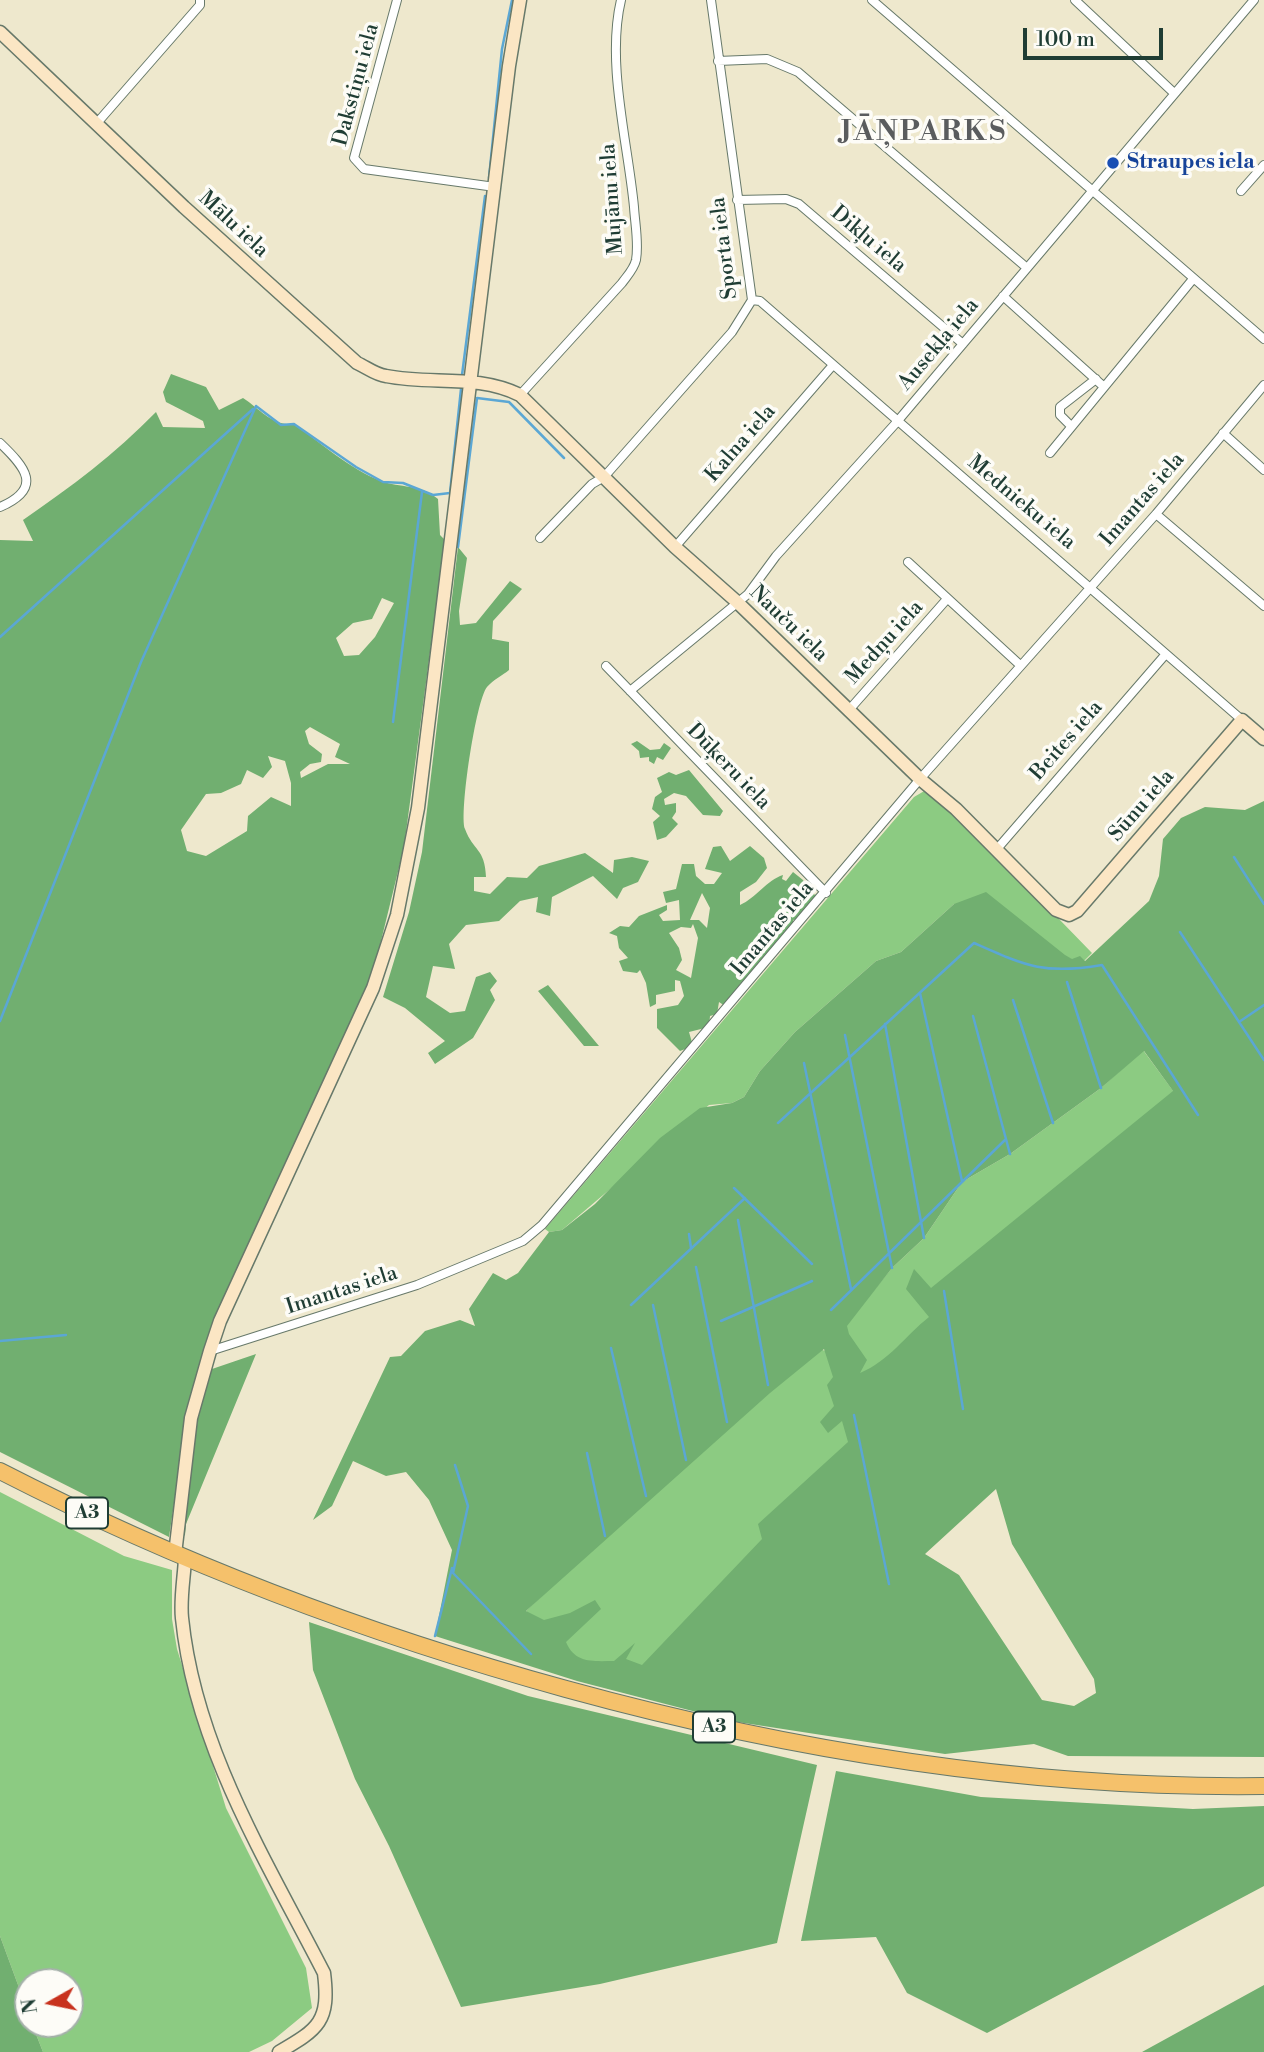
<!DOCTYPE html>
<meta charset="utf-8">
<style>
body{margin:0}
#map{position:relative;width:1264px;height:2052px;overflow:hidden;background:#eee8cd;font-family:"Libre Bodoni",serif}
canvas{display:block}
.north{position:absolute;left:14px;top:1968px;width:70px;height:70px;box-sizing:border-box;background:#fdfcf7;border:2px solid #a4b0a9;border-radius:50%;rotate:261deg;font-size:19px;font-weight:700;line-height:28px;text-align:center;color:#1f3d34}
.north::after{content:'';display:block;margin:auto;width:24px;height:32px;background:#c8321e;clip-path:polygon(50% 0,100% 100%,50% 72%,0 100%)}
.scale{position:absolute;left:1023px;top:28px;width:140px;height:32px;box-sizing:border-box;border:4px solid #1f3d34;border-top:0;padding-left:9px;font-size:21px;line-height:24px;white-space:nowrap;color:#1f3d34;-webkit-text-stroke:5px #fdfcf7;paint-order:stroke}
</style>
<div id="map">
<canvas width="1264" height="2052"></canvas>
<div class="north">N</div>
<div class="scale">100 m</div>
</div>
<script>
const context = document.querySelector('canvas').getContext('2d');
context.lineJoin = 'round';
function paint(path, color) {
  context.fillStyle = color;
  context.fill(path, 'evenodd');
}
function stroke(path, color, width, dash) {
  context.strokeStyle = color;
  context.lineWidth = width;
  context.lineCap = dash ? 'butt' : 'round';
  context.setLineDash(dash || []);
  context.stroke(path);
}
function label(font, color, halo, rows, align = 'center') {
  context.font = font + ' "Libre Bodoni",serif';
  context.lineWidth = 7;
  context.setLineDash([]);
  context.textBaseline = 'middle';
  context.strokeStyle = halo;
  context.fillStyle = color;
  for (const [text, x, y, turn = 0] of rows) {
    context.save();
    context.translate(x, y);
    context.rotate((+turn || 0) * Math.PI / 180);
    context.textAlign = isNaN(turn) ? turn : align;
    if (halo) context.strokeText(text, 0, 0);
    context.fillText(text, 0, 0);
    context.restore();
  }
}
paint(new Path2D(`
 M926,790l68,62 98,101 -8,8 -13,-2 -117,-55 -53,48 -25,9 -81,71 -35,39 -16,26 -12,6 -23,2 -147,125 -13,2 -4,-3 369,-432z
 M1143,1050l50,68 -305,469 -287,96 -75,-72 120,-115 173,-153 5,8 68,-83 32,-30 38,-56 48,-28 91,-66z
 M0,1492l124,64 48,14v49l5,30 49,159 80,160 6,40 -40,33 -23,11h-206l-11,-28h38v-42h-42v30l-28,-76z`), '#8ccb82');
paint(new Path2D(`
 M171,374l35,13 13,23 24,-12c17,11 29,28 51,26 27,19 56,45 87,57 19,7 40,3 57,18l2,36 5,5 -41,307 -35,143 -179,408 -21,139 -169,-85v-912l33,1 -10,-21c48,-33 92,-66 133,-108l7,15 42,1 -2,-7 -37,-19 -3,-10zM382,598l12,5 -19,34 -16,18 -15,1 -8,-18 17,-15 19,-4zM310,727l30,17 -5,13 15,7h-22l-27,14 -1,-6 10,-8 11,-2 1,-8 -13,-10 -4,-13zM268,756l17,5 6,22v23l-20,-9 -23,19 -1,15 -41,25 -19,-5 -6,-21 25,-36 15,-1 20,-9 6,-14 16,8 9,-11z
 M458,547l9,11 -8,53 1,14 16,-2 34,-42 12,8 -29,32 -1,18 17,3v28c-6,5 -16,10 -22,17 -11,13 -28,126 -22,142 8,22 20,19 21,48h-12v14l16,3 17,-17 20,1 12,-12 46,-13 28,20 1,-13 18,-3 17,4 -11,21 -15,6 -6,11 -24,-23 -41,21 -2,19 -14,-4 2,-15 -18,4 -21,20 -33,4 -17,19 6,25 -22,-3 -7,31 24,16 15,-2 11,-34 14,-5 7,9 -7,9 5,10 -22,38 -38,26 -7,-11 17,-12 -40,-33 -22,-11 26,-85 13,-60z
 M637,741l13,9 10,-1 4,-6 7,5 -8,12 -6,-3 -3,7 -5,-3v-4l-9,1 -1,-7 -8,-7z
 M689,770l34,41 -3,5 -17,-1 -17,-19 -12,-3 -10,6 1,6 11,-2v9l-4,6 6,6 -12,13 -9,3 -4,-18 7,-6 -8,-7 3,-12 7,-5 -5,-14 12,-6 7,3z
 M1264,801v956l-196,-1 -34,-12 -89,10 -214,-33 -154,-40 -142,-45 17,-86 -23,-50 -23,-28 -20,4 -33,-15 -21,45 -19,14 77,-163 11,-1 24,-25 35,-11 15,6 -6,-17 24,-36 13,7 12,-7 31,-41 13,-2 33,-26 65,-66 40,-30 32,-5 12,-6 16,-26 35,-39 81,-71 25,-9 53,-48 32,-12 79,63 7,4 8,-3 5,5 64,-60 10,-25 4,-37 18,-21 24,-11 40,3zM1144,1051l29,40 -242,197 -17,-19 -8,20 23,28c-24,19 -40,44 -69,56l7,-13 -18,-26 -2,-8 45,-58 32,-30 38,-56 48,-28 91,-66zM824,1349l9,28 -6,8 7,21 -14,16 8,11 14,-12 6,21 -90,82 4,15 -120,126 -16,-6 9,-16 -21,18c-20,0 -39,3 -48,-19l35,-33 -6,-9 -25,13 -26,7 -18,-9 244,-218zM996,1489l16,55 82,135 2,14 -22,13 -32,-6 -83,-125 -34,-21z
 M721,846l9,15 20,-15 14,12 3,10 -11,14 -16,10v13c16,-7 27,-25 43,-30l-1,4 4,2 7,-9 10,8 6,14 11,1 -18,23 -9,2 1,9 -11,5 -1,8 -35,39 -7,3 -1,6 -14,16 -6,-4 -2,12 -7,2 -1,11 -20,5 4,14 -13,5 -23,-23v-19l21,-4 6,-9 -4,-15 -5,-1v11l-19,4v9l-6,3 -4,-24 -6,-13 -3,3 -14,-2 -4,-10 9,-3 -9,-10 -2,-12 -8,-3 11,-7 9,1 10,-11 28,-11v5l-8,5 4,6 17,-1 -1,-20 -13,3 -3,-11 13,-3 6,-25h12l2,12 9,8h9l8,-11 -17,-4 8,-22zM702,893l8,15 -3,20 -8,-8h-9zM693,924l5,14 -7,40 -15,-8 6,-10 -3,-12 -10,-15 12,-6 10,1z
 M548,985l51,61h-15l-46,-55z
 M256,1354l-70,170 -1,11 -4,3 19,-134 12,-35z
 M309,1622l219,74 289,69 -40,178 -177,41 -139,23 -72,-161 -34,-67 -42,-109z
 M836,1771l145,26 212,12 71,-3v80l-277,147 -80,-40 -31,-56 -75,4z
 M0,1936l28,76v12h4l11,28h-43z
 M1264,1985v67h-122z`), '#71af70');
stroke(new Path2D(`
 M489,178l13,-129 10,-49
 M462,375l23,-179
 M256,406l25,19 13,-1 62,43 27,15 20,1 30,12 17,-2 11,-104
 M458,547l19,-149 32,4 55,56
 M0,637l253,-228
 M393,722l29,-230
 M1234,857l30,47
 M1180,932l84,128
 M1067,982l34,106
 M920,993l42,188
 M1013,1000l40,123
 M973,1016l37,138
 M0,1021l141,-359 115,-256
 M1239,1022l25,-17
 M885,1024l39,214
 M845,1035l47,233
 M804,1063l47,226
 M778,1123l196,-180c52,23 70,32 128,22l96,150
 M734,1188l78,76
 M738,1220l30,165
 M689,1234l2,14
 M696,1267l31,155
 M944,1291l19,118
 M631,1305l114,-107
 M653,1305l33,155
 M831,1310l175,-171
 M721,1321l91,-40
 M0,1341l66,-6
 M611,1348l35,148
 M854,1415l35,169
 M587,1453l18,83
 M455,1465l13,41 -15,67 78,81
 M435,1636l17,-68`), '#5ba7d4', 2.5);
const street = new Path2D(`
 M397,0l-43,158 10,11 131,18
 M872,0l392,339
 M1075,0l99,93
 M718,61l49,-2 31,13 229,196
 M97,123l103,-118v-5
 M1241,191l23,-26
 M737,200l49,-1 13,5 164,140
 M1003,296l100,90
 M752,300l8,1 482,419
 M520,395l102,-112c5,-7 12,-14 14,-23 3,-17 -1,-36 -2,-53 -6,-64 -28,-144 -13,-207
 M1071,426l-11,-11v-8l36,-28
 M1223,433l41,37
 M0,443c25,24 44,45 0,64
 M1050,453l143,-174
 M1156,514l108,92
 M540,538l52,-54 12,-7 128,-145 20,-32 -41,-300
 M675,547l158,-182
 M908,562l112,103
 M606,666l220,227
 M630,691l118,-97 28,-38 120,-133 358,-423
 M849,710l98,-111
 M997,849l168,-194
 M210,1351l207,-66 106,-44 19,-16 378,-446 236,-265 108,-129`);
const secondary = new Path2D(`
 M0,32l184,175 173,156c9,4 19,12 29,13 46,9 91,-2 134,19l155,152 61,54 184,178 36,30 100,101 13,5 8,-4 165,-191 22,19
 M175,1554l16,-136 19,-67 10,-30 153,-333 24,-73 21,-107 91,-742 11,-66
 M185,1559c-1,19 -5,40 -3,59 13,129 84,242 142,355 6,48 -5,56 -45,79`);
const highway = new Path2D(`
 M0,1471c181,93 370,164 566,218 229,63 460,100 698,97`);
stroke(street, '#67796a', 10);
stroke(secondary, '#67796a', 15);
stroke(highway, '#67796a', 18);
stroke(street, '#fff', 8);
stroke(secondary, '#fbe6c4', 12);
stroke(highway, '#f5c16b', 16);
for (const [x, y, r, color] of [
 [1113,163,7,"#1a4fb4"]
]) {
  const dot = new Path2D();
  dot.arc(x, y, r, 0, 2 * Math.PI);
  context.fillStyle = color;
  context.fill(dot);
  stroke(dot, '#fdfcf7', 2.5);
}
for (const [x, y, w] of [
 [87,1513,42],
 [714,1727,42]
]) {
  const box = new Path2D();
  box.roundRect(x - w / 2, y - 15.5, w, 31, 5);
  context.fillStyle = '#fdfcf7';
  context.fill(box);
  stroke(box, '#1f3d34', 2);
}
label('bold 19px', '#1f3d34', null, [
 ["A3",87,1513],
 ["A3",714,1727]
]);
label('21px', '#1f3d34', '#fdfcf7', [
 ["Dakstiņu iela",357,85,-75],
 ["Mujānu iela",613,199,-94],
 ["Mālu iela",233,225,43],
 ["Dikļu iela",868,240,40],
 ["Sporta iela",725,248,-97],
 ["Ausekļa iela",939,345,-50],
 ["Kalna iela",741,444,-49],
 ["Imantas iela",1143,500,-49],
 ["Mednieku iela",1021,503,40],
 ["Nauču iela",788,624,44],
 ["Medņu iela",885,643,-48],
 ["Beites iela",1067,741,-49],
 ["Dūķeru iela",728,767,46],
 ["Sūnu iela",1142,806,-49],
 ["Imantas iela",773,929,-50],
 ["Imantas iela",342,1291,-18]
]);
label('bold 21px', '#164399', '#fdfcf7', [
 ["Straupes iela",1127,163]
], 'left');
context.letterSpacing = '2px';
label('bold 28px', '#5a5c5e', '#fdfcf7', [
 ["JĀŅPARKS",924,133]
]);
context.letterSpacing = '0px';
</script>
